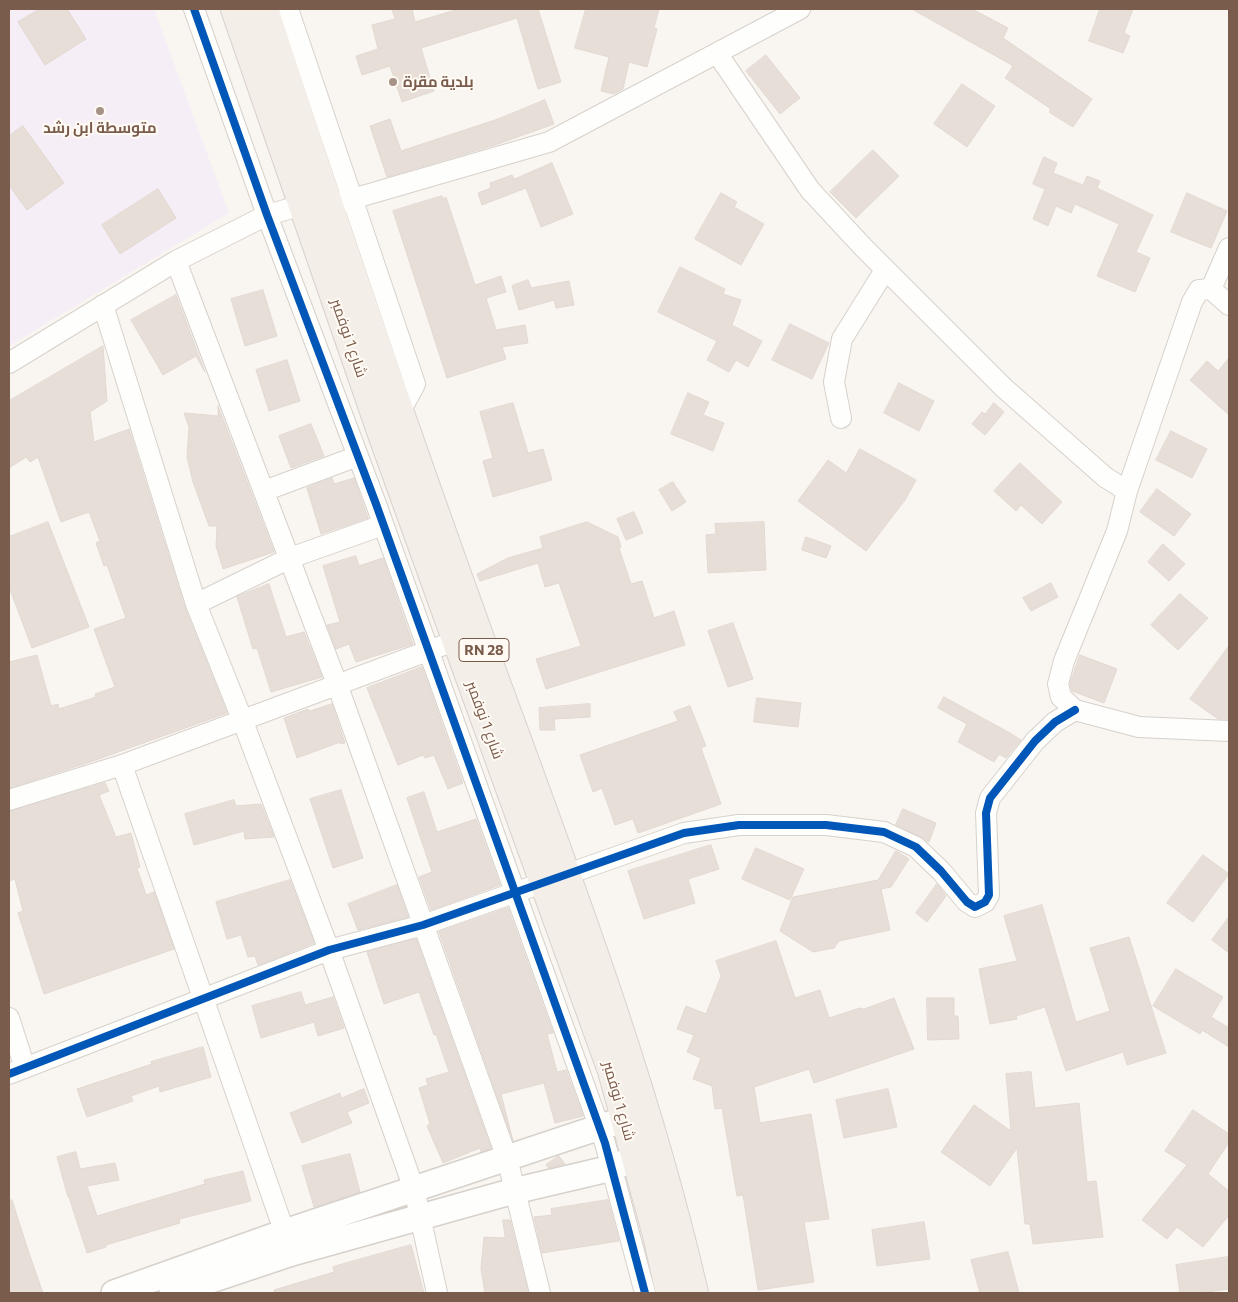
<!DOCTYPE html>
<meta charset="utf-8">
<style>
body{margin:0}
#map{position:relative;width:1238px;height:1302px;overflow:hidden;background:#f9f5f0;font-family:Commissioner,sans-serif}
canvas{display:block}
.frame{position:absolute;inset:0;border:10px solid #7a5c4d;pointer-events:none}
</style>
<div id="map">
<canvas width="1238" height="1302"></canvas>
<div class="frame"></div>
</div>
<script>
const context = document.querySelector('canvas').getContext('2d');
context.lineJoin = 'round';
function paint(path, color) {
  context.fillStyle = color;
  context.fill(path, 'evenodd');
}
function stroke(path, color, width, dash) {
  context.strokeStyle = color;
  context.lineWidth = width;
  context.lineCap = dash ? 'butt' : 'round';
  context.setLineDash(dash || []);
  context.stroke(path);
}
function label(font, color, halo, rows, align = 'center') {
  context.font = font + ' Commissioner,Cairo,sans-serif';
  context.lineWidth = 4;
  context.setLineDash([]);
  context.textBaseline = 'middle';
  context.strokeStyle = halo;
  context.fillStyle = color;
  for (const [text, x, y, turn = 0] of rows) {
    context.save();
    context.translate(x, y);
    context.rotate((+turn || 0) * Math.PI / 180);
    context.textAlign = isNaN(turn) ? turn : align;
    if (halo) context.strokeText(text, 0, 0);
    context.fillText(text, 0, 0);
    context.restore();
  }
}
paint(new Path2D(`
 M9,9h145l75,204 -220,133z`), '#f6eef6');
const building = new Path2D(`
 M40,9h27l19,30 -41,26 -27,-43z
 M392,9h20l3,13 44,-13h79l23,73 -23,7 -21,-71 -96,30 13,43 -32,11 -12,-36 -28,9 -6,-19 22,-7 -6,-24 23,-6z
 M586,9h73l-5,19 3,1 -10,38 -18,-5 -6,27 -9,5 -13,-3 8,-34 -34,-9z
 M912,9h60l36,19 -5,10 89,61 -19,28 -24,-15 2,-3 -46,-31 8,-12z
 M1100,9h33l-9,24 6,3 -7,17 -34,-12z
 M766,55l34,43 -20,16 -34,-43z
 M962,84l33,22 -28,41 -33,-23z
 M545,100l9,24 -59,21 -108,32 -17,-51 20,-7 11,32 97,-32z
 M23,126l41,57 -37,27 -18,-25v-49z
 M873,150l26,26 -43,42 -26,-26z
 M1044,157l13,6 -4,10 30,12 4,-9 13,5 -3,7 56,27 -17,37 14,6 -15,34 -38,-16 22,-52 -44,-20 -4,9 -15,-7 -8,20 -15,-7 12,-30 -12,-5z
 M552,163l21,51 -32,13 -15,-39 -44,17 -4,-12 13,-5 -1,-5 22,-8 2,4z
 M158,189l18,29 -56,36 -18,-29z
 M721,193l16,9 -3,5 30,17 -23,41 -46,-26z
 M1187,193l40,18 -16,37 -40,-16z
 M442,196l1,3 3,-2 29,88 26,-9 5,16 -20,6 10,32 29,-5 3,18 -26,4 4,12 -59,19 -54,-167z
 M680,267l45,22 -2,5 18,6 -9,25 30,16 -14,26 -12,-7 -7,12 -22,-12 10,-19 -59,-29z
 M528,280l3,8 38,-7 5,24 -18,3 -2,-8 -35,10 -7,-24z
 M263,290l14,46 -32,10 -14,-47z
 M176,295l29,77 -9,-16 -33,19 -32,-55z
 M790,324l39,19 -17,36 -40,-19z
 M103,346l4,55 -17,11 4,30 35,-13 56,179 42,105 -131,47 -87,28v-126l28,-7 14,51 7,-2 1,5 37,-12 -1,-3 20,-7 -21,-58 32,-11 -19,-53 -3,1 -8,-23 4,-2 -11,-29 -28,10 -23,-65 -8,5 -4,-5 -17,11v-67z
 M1229,358v57l-39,-35 17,-19 11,10z
 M287,360l13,41 -31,10 -13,-41z
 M899,383l35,18 -15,30 -35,-18z
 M688,393l21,9 -6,13 21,8 -11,28 -42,-17z
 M513,403l15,50 15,-4 9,31 -59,17 -10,-36 10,-3 -13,-46z
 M994,403l10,9 -19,23 -13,-11 10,-12 3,2z
 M218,406l56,146 -51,17 -7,-23 1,-20h-8l-16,-44 -6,-25 2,-30 -5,-14 34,3z
 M311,424l13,32 -33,12 -12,-32z
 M1171,431l36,18 -15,29 -36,-18z
 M860,449l56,31 -11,20 -39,51 -68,-50 30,-41 18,13z
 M1020,463l42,39 -20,22 -21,-19 -5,6 -22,-20z
 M332,478l2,6 20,-6 14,40 -47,16 -14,-46z
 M673,482l13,20 -14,9 -13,-21z
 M1157,489l34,25 -17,22 -34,-24z
 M634,512l9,21 -17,7 -9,-21z
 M48,522l41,105 -57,21 -23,-61v-50z
 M587,522l31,15 3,10 -2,1 12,36 11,-3 12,37 20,-7 11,34 -139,44 -10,-30 45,-13 -22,-63 -14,4 -7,-24 -58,18 -3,-7 31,-16 35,-10 -3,-11z
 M764,522l2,48 -58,3 -2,-38 10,-1 -1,-10z
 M806,537l25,9 -5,12 -24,-8z
 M1163,544l22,20 -16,17 -21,-19z
 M356,556l3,10 24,-8 30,86 -57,18 -7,-18 -13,5 -9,-24 13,-3 -17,-56z
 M1051,583l7,14 -27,14 -8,-13z
 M269,584l17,53 18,-5 18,45 -51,15 -14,-44 -4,1 -16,-52z
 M1180,594l28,24 -30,32 -27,-25z
 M733,623l20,56 -25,8 -20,-56z
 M1229,646v73h-11l-28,-20z
 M1080,655l37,14 -13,34 -32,-12 -2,-7z
 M422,667l41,116 -15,6 -14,-34 -9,3 -2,-3 -25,10 -31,-77z
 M944,697l66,36 11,7 -15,18 -7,-4 -5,8 -36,-20 9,-18 -29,-16z
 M757,698l44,5 -3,24 -44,-5z
 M332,704l13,39 -5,1v-2l-43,16 -13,-40 24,-9 1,2z
 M590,704v13l-35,2 -1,-3 1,14h-15l-1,-22z
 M690,706l16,40 -5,2 20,56 -83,29 -5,-14 -18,6 -13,-37 -9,4 -13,-37 98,-34 -4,-9z
 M105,783l4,8 -10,4 17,42 15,-4 9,34 -3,1 9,27 8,-3 20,57 -130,45 -26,-81 5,-2 -8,-32 -6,2v-69z
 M341,790l22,68 -30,10 -23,-69z
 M424,792l13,40 39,-13 24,66 -69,25 -12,-33 13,-5 -25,-74z
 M234,800l2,6 25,-2 13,33 -29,2 -1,-8 -50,14 -9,-31z
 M903,809l33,14 -7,19 -33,-17z
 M711,845l8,24 -31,10 7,24 -51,16 -16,-48z
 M756,848l48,21 -14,31 -48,-21z
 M896,851l13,8 -18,28 -10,2 9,41 -51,11 -5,7 -21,4 -33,-21 13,-34 85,-17z
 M1203,855l26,19 -36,48 -26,-19z
 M290,880l24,63 -56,22 -3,-9 -7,1 -7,-22 -14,4 -11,-37z
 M937,884l9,12 -19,26 -11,-9z
 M397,885l11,32 -50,13 -10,-26z
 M1042,905l34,117 34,-11 -20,-63 39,-11 37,116 -39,12 -4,-13 -57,19 -21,-64 -29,9 1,3 -27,5 -11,-55 38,-8 -13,-45z
 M508,908l45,125 -6,1 10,38 9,-2 17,46 -28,7 -11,-40 -43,11 12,47 -74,-209z
 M1229,917v36l-17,-13z
 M416,939l75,209 -10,4 -1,-4 -37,15 -16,-37 3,-2 -11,-36 9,-3 -2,-6 23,-7 -13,-38 -2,1 -15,-43 -35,12 -17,-52z
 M776,941l19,57 25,-8 9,28 31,-10 4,1 30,-11 20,51 -100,34 -5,-14 -55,18 6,36 51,-9 18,105 -25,3 10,60 -56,8 -15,-95 -6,1 -15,-88 -7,1 -3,-23 -19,-7 8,-21 -14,-6 7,-17 -17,-6 9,-23 20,8 15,-38 -5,-15z
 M1176,969l47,28 -12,20 18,11v19l-27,-17 -2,4 -47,-28z
 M301,992l4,13 28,-8 11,31 -26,8 -4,-14 -53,16 -9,-32z
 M927,998h27v18h4l1,23 -31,1z
 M203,1047l8,30 -51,15 -1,-6 -28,10 2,5 -46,16 -10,-28 75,-25 -1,-2z
 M1031,1072l4,36 44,-5 8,79 9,-1 7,56 -70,7 -3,-20h-5l-8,-76 -27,38 -49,-34 33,-47 37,26 -5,-57z
 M364,1089l5,14 -22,9 5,11 -50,20 -12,-30 50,-20 1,5z
 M888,1089l9,38 -53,11 -8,-38z
 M1193,1110l36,24v8l-21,32 21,17v24l-26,32 -26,-20 -10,12 -25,-19 45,-55 -22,-14z
 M76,1152l4,17 35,-6 4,17 -32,6 10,30 108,-32 -1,-4 39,-9 8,30 -72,18 1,4 -74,22v2l-19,6 -18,-56h-1l-11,-40z
 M350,1154l10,38 -46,15 -12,-41z
 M559,1156l6,8 -16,4 -3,-3z
 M12,1200l16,50 15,43h-34v-92z
 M608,1200l11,41 -77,12 -8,-36 18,-2 -1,-6z
 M503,1220h7l18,73h-43l-4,-24 3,-32 21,1z
 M924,1222l6,37 -53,7 -5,-36z
 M411,1245l13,48h-149l-1,-3 60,-18 -1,-5z
 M1008,1252l11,41h-39l-9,-33z
 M1228,1257l1,32 -30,4h-19l-4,-28z`);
paint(building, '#e6ded7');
stroke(building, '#e2d8d2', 1);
const minor = new Path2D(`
 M194,9l73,206 109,289 229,639 40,150
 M288,9l127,375 -15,28
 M717,53l93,137 53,57 141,141 101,89 22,14 -10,40 -53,130 -6,23 3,13 14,13 64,17 90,4
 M176,261l161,423 170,474 33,135
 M1211,289l18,-41
 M103,305l93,299 46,115 87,231 85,239 23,104
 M9,363l167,-102 91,-46 36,-10 25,1 221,-64 251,-133
 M841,418l-7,-36 8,-43 43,-69
 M264,491l94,-35
 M1127,491l65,-189 7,-12 12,-1 18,16
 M196,604l94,-46 93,-33
 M122,765l167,480
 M9,800l113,-35 346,-129
 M9,1018l16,50
 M9,1074l320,-124 94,-25 261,-92 55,-8h87l58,7 32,15 25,24 26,31 8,5 10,-5 4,-7 -3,-82 4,-15 45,-57 20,-19 20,-12`);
const tertiary = new Path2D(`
 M114,1293l171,-61 315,-105 43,-13
 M172,1293l120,-40 222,-62 98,-23 43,-19`);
const primary = new Path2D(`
 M235,9l147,425 230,637 45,164 13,58
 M264,9c71,220 147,439 226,657 75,205 155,414 204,627`);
stroke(minor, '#d7d1cb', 22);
stroke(tertiary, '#d7d1cb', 28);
stroke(primary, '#dad1cc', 30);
stroke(minor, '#fefefd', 20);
stroke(tertiary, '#fefefd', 25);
stroke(primary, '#f3eee8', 28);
stroke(new Path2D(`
 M194,9l73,206 109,289 229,639 40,150
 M9,1074l320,-124 94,-25 261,-92 55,-8h87l58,7 32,15 25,24 26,31 8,5 10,-5 4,-7 -3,-82 4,-15 45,-57 20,-19 20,-12`), '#0057b8', 8);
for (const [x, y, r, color] of [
 [393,82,5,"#a69286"],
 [100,111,5,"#a69286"]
]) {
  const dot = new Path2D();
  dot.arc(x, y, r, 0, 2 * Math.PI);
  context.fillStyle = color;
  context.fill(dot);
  stroke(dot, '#fffaf3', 2);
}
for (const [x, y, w] of [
 [484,650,50]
]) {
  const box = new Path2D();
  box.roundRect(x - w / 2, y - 11.5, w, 23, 4);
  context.fillStyle = '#fffaf3';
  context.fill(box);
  stroke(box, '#7a5c4d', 1);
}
label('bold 14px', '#7a5c4d', null, [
 ["RN 28",484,650]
]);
label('bold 15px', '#7a5c4d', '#fffaf3', [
 ["بلدية مقرة",403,82],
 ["متوسطة ابن رشد",100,128,"center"]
], 'left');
label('15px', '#7a5c4d', '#fffaf3', [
 ["شارع 1 نوفمبر",349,338,71],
 ["شارع 1 نوفمبر",485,720,70],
 ["شارع 1 نوفمبر",619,1101,74]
]);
</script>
